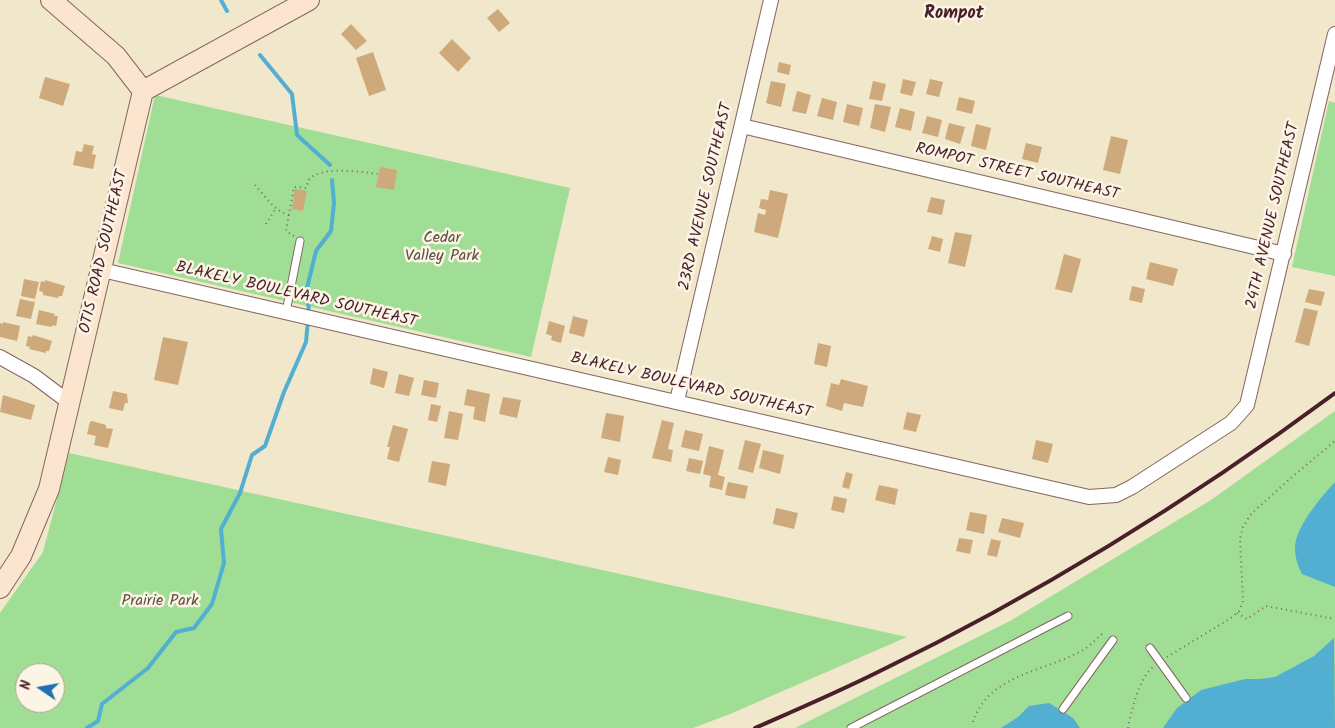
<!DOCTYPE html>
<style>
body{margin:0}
#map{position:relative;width:1335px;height:728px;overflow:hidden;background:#f1e7ca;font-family:Kalam,sans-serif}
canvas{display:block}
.north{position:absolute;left:15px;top:663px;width:50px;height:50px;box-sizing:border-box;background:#fcf5e5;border:1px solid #b59f9b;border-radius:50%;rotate:282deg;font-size:14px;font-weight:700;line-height:20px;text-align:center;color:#4a1f2b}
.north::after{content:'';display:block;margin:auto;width:18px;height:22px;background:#1f6fb2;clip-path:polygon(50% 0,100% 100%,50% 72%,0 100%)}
</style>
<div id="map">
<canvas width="1335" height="728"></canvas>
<div class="north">N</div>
</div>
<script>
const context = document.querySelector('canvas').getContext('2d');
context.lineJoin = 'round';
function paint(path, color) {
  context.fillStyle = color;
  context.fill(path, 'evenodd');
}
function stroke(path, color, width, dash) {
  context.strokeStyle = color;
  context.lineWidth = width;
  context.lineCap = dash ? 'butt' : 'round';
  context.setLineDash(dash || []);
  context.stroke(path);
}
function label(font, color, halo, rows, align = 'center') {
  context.font = font + ' Kalam,sans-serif';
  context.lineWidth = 5;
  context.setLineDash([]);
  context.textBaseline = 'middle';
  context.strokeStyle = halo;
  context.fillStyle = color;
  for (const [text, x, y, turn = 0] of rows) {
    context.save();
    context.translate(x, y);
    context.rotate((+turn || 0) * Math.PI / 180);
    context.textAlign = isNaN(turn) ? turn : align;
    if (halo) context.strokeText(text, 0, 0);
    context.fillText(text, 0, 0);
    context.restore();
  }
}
paint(new Path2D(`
 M155,95l415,93 -39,169 -413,-94z
 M1329,101l6,2v173l-43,-9z
 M1335,411v317h-540l215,-107 201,-121z
 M69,453l838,184 -177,77 -37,14h-693v-115l43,-61zM25,673h30v30h-30z`), '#9fde94');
paint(new Path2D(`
 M1335,482v105l-33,-13c-5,-10 -9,-22 -6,-34 5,-19 26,-44 39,-58z
 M1334,638l1,90h-172l14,-20 24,-18 44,-11h15l15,-2 39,-21z
 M1049,703l24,15 7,10h-79l17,-11 11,-11z`), '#53afd1');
stroke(new Path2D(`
 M221,0l6,11
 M260,55l32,39 5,41 33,30
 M309,313l-2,-25 9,-37 15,-20 3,-28 -2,-23
 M87,728l11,-7 4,-17 46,-36 28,-36 18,-4 18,-24 12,-41 -3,-34 19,-36 12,-38 13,-9 19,-54 22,-50 2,-22`), '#53afd1', 4);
paint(new Path2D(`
 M498,9l12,14 -11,9 -12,-14z
 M351,24l16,17 -11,9 -15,-16z
 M452,39l19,19 -13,14 -19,-19z
 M373,52l13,38 -17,6 -13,-38z
 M779,62l12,3 -2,10 -12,-3z
 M45,77l25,7 -7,22 -24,-8z
 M903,79l13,3 -4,14 -12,-3z
 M930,79l13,3 -4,15 -13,-3z
 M771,81l15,3 -5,23 -15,-4z
 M873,81l13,3 -4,17 -13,-2z
 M797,91l14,4 -5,19 -14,-3z
 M959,97l16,4 -3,13 -16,-4z
 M822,98l15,4 -4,18 -16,-4z
 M847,104l16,4 -4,18 -16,-4z
 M875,104l16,3 -6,25 -15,-4z
 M900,108l15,4 -4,19 -16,-4z
 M927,116l15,4 -4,17 -16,-4z
 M949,123l16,4 -5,17 -15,-5z
 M976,124l15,4 -5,22 -15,-4z
 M1111,136l17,4 -8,34 -17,-4z
 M1026,143l16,4 -4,16 -16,-4z
 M84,144l10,2 -2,8 4,1 -3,14 -20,-4 3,-14 6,1z
 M380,167l17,3 -3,20 -18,-3z
 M295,189l12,2 -4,20 -11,-2z
 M770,190l18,4 -10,44 -24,-6 4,-19 7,2 1,-5 -7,-2 2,-9 7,1z
 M931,197l14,3 -3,15 -15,-3z
 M955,232l17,3 -7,32 -17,-4z
 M932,236l11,3 -3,13 -12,-3z
 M1064,254l17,5 -9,34 -17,-4z
 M1150,262l28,7 -5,17 -27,-7z
 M24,279l15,3 -4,17 -14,-3z
 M45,280l20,6 -3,10h-3l-1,2 -15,-3v-3l-4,-1 2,-10 4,1z
 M1132,286l13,3 -3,14 -13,-3z
 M1309,289l16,3 -4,14 -16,-4z
 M20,299l15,3 -4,17 -15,-3z
 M1304,308l14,3 -9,35 -14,-4z
 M39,310l16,4 -1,2h4l-2,10 -4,-1v2l-16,-3z
 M573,316l15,4 -4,17 -15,-4z
 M549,321l16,5 -4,17 -10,-3 1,-4 -6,-2z
 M3,322l17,4 -3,15 -17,-4v-14l3,1z
 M33,335l19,6 -3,10h-3v2l-17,-4 1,-2 -4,-1 2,-10 4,1z
 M163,337l25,5 -10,43 -24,-5z
 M818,343l13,3 -4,21 -13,-3z
 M373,368l15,4 -4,16 -14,-4z
 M399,374l15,4 -5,18 -14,-3z
 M841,379l27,7 -5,21 -19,-4 -2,8 -16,-5 5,-23 8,2z
 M424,380l15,3 -3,15 -15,-3z
 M467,389l23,5 -5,28 -12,-3 2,-12 -11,-2z
 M113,391l14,3 1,9h-3l-2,8 -14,-3z
 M3,395l32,10 -4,15 -31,-8z
 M503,397l18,3 -4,18 -18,-4z
 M431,404l10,2 -4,16 -9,-2z
 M449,411l14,3 -5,26 -14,-2z
 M907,412l14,3 -5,17 -13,-3z
 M606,413l18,3 -4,26 -19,-4z
 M662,420l12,3 -6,26 5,1 -2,12 -19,-4z
 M92,421l14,4v3l7,1 -5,19 -14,-3 2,-9 -9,-2 3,-12z
 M393,425l15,4 -9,33 -12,-3 3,-12h-3z
 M685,430l18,4 -4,17 -18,-4z
 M745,440l16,4 -8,29 -15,-4z
 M1036,440l17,4 -5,19 -16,-4z
 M709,446l15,4 -6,25 7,2 -3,13 -13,-3 2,-11 -8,-2z
 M763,450l21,5 -4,19 -21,-6z
 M608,457l13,3 -3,15 -14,-3z
 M689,458l14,3 -3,13 -14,-3z
 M432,461l18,3 -4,22 -18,-4z
 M846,472l7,2 -4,15 -7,-2z
 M728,482l20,4 -3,13 -20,-4z
 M879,485l19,4 -3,16 -20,-5z
 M834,496l13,3 -3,14 -13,-3z
 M776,508l22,5 -4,16 -21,-5z
 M970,512l17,3 -3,19 -18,-4z
 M1002,518l22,5 -4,15 -22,-6z
 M959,538l14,2 -3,14 -14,-3z
 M991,539l10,2 -4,16 -10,-2z`), '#cea97b');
const lane = new Path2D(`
 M286,312l14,-71
 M1150,648l36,50
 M1063,709l50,-69
 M851,728l217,-112`);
const street = new Path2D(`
 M742,126l542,128
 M102,270l987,227 27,-2 16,-8 99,-64 16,-18 88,-371
 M0,357l34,19 36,27
 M677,401l94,-401`);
const secondary = new Path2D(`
 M51,0l65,56 27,35
 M0,588l21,-32 28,-67 94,-398 166,-91`);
stroke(lane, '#846563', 9);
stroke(street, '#846563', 16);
stroke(secondary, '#846563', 22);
stroke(new Path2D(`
 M255,185c9,10 20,27 34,30
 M266,224l10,-16
 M294,236l-8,-5 8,-44 12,1c0,-1 2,-6 2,-7 10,-16 55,-9 70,-7
 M1237,613l10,6 19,-13 69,13
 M1167,657l64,-39 8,-7 4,-10 -3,-62 3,-12 8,-13 41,-37 43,-36
 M973,722c15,-47 70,-50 108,-71 8,-4 14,-11 21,-17
 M1128,728c3,-16 11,-50 25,-61`), '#846563', 2, [1, 4]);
stroke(lane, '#fff', 7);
stroke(street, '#fff', 14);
stroke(secondary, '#fce5cf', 20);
stroke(new Path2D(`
 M755,728c41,-18 83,-36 123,-56 161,-78 314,-173 457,-279`), '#4a1f2b', 4);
label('16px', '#4a1f2b', '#fcf5e5', [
 ["ROMPOT STREET SOUTHEAST",1017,173,13],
 ["23RD AVENUE SOUTHEAST",707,197,-77],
 ["24TH AVENUE SOUTHEAST",1274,216,-77],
 ["OTIS ROAD SOUTHEAST",105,252,-77],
 ["BLAKELY BOULEVARD SOUTHEAST",296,296,13],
 ["BLAKELY BOULEVARD SOUTHEAST",691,387,13]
]);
label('16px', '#5f4f45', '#fcf5e5', [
 ["Cedar",442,239],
 ["Valley Park",442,257],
 ["Prairie Park",160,602]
]);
label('bold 18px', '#4a1f2b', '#fcf5e5', [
 ["Rompot",954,15]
]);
</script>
